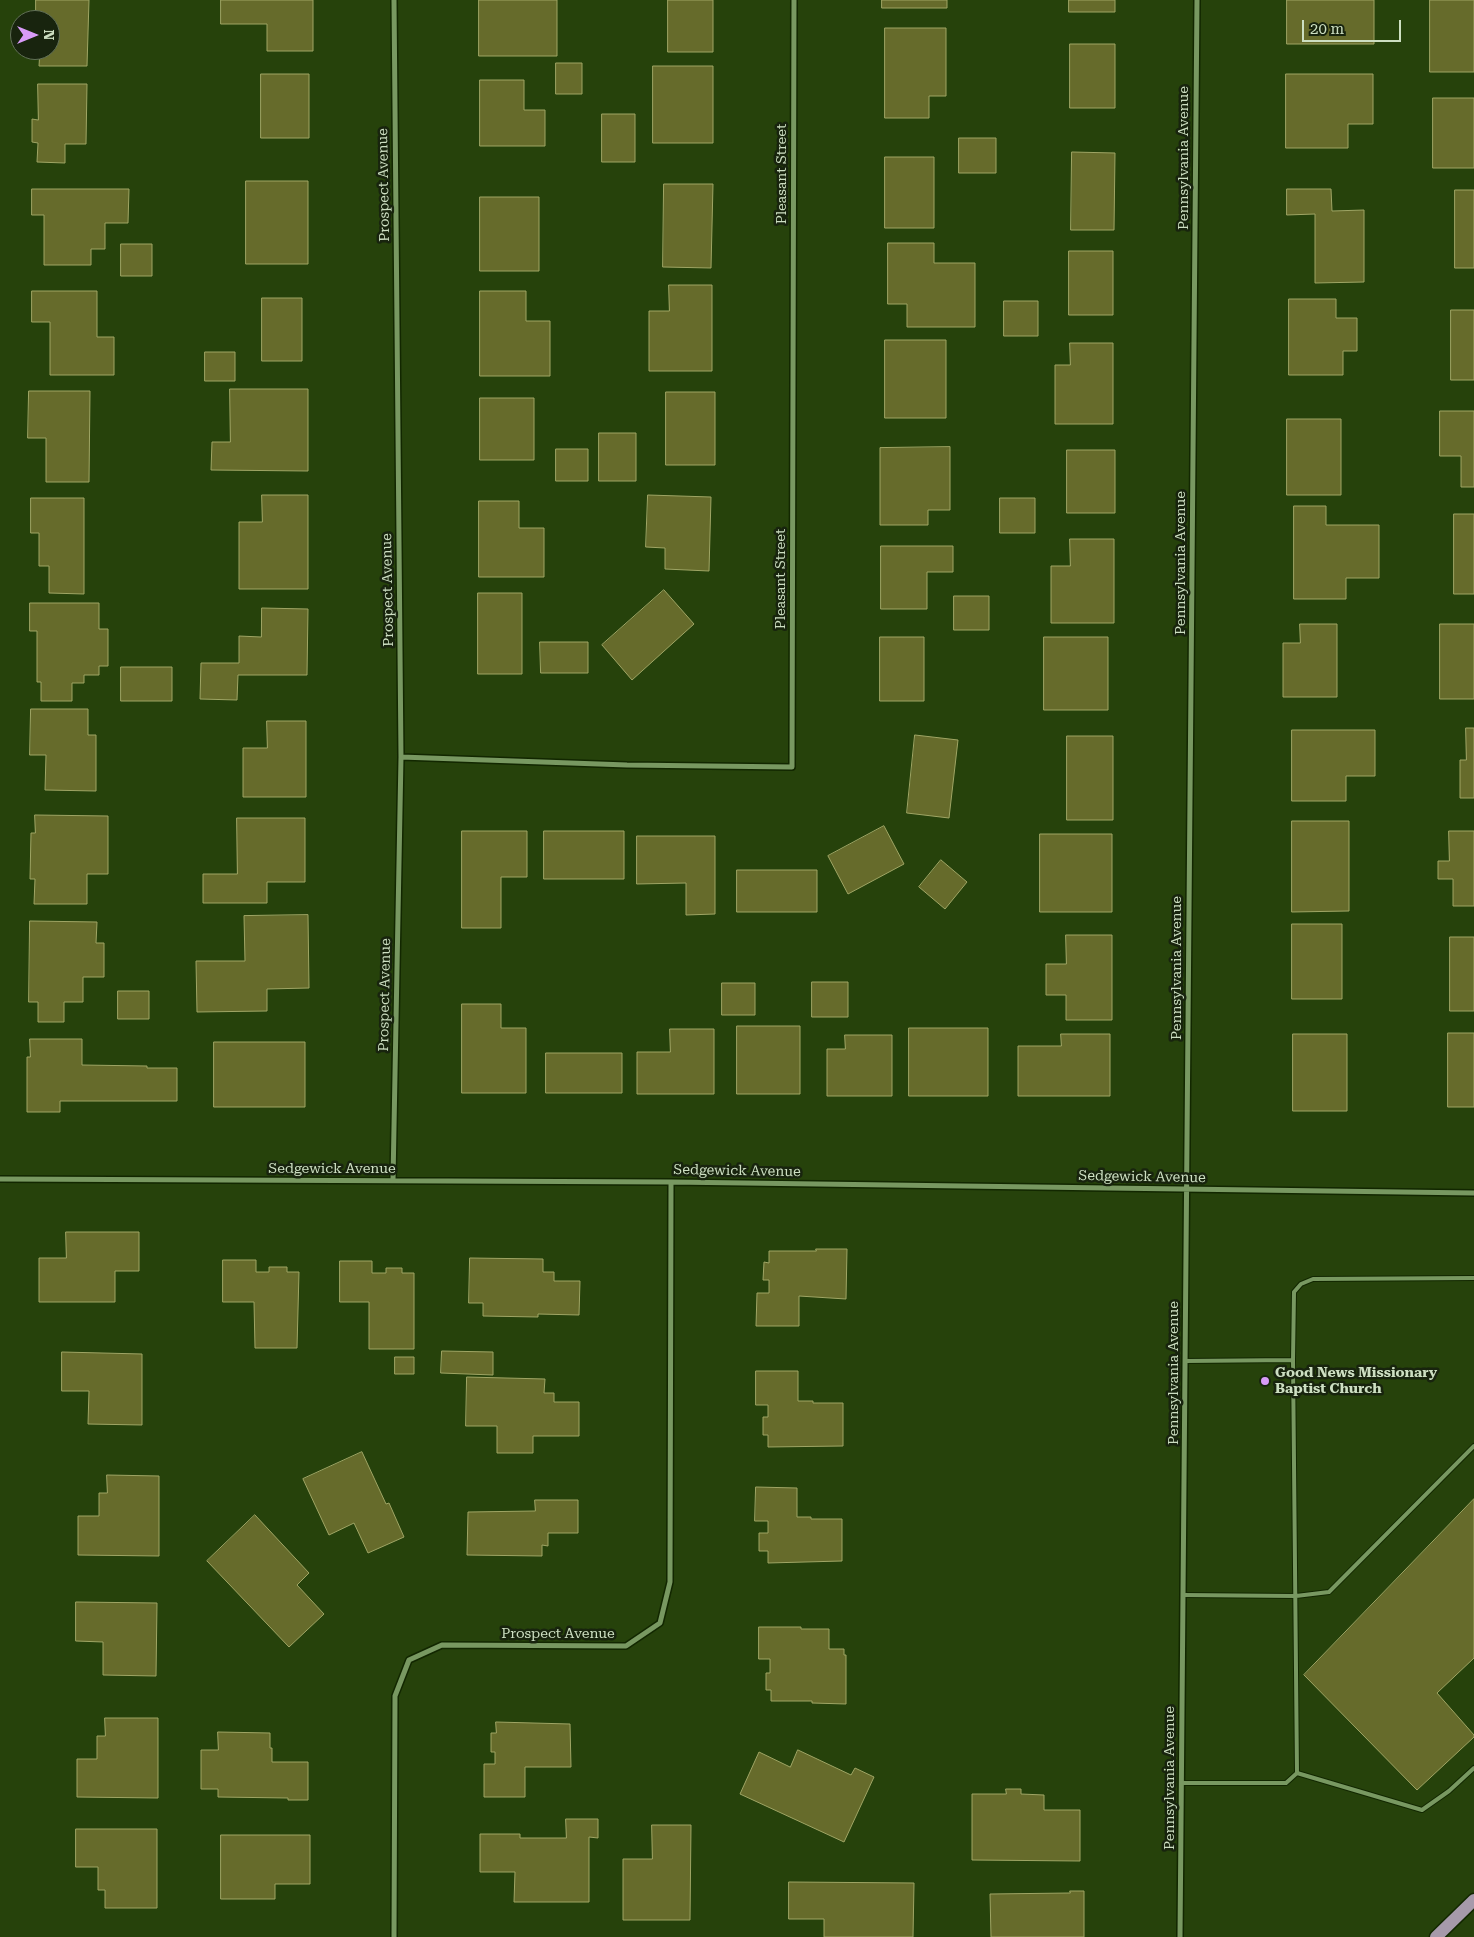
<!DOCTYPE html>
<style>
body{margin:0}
#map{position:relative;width:1474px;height:1937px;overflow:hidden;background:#26420b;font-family:"Roboto Serif",serif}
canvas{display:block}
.north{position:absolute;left:10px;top:10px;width:50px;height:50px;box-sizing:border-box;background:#18240e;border:1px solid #606f56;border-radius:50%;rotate:90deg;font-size:14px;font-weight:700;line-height:20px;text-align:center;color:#cddfc2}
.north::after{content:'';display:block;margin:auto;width:18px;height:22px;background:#d89bf8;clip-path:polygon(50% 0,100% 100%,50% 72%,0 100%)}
.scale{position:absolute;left:1302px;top:20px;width:99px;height:22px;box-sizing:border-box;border:2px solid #cddfc2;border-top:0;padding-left:6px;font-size:15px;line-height:18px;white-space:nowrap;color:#cddfc2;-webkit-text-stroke:4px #18240e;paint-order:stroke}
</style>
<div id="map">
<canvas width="1474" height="1937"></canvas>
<div class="north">N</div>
<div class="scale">20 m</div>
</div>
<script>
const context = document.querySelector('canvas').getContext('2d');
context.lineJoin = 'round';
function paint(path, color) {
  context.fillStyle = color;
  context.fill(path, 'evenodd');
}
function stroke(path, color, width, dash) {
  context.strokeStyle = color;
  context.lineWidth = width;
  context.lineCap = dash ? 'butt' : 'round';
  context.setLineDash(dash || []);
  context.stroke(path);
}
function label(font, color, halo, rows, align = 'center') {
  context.font = font + ' "Roboto Serif",serif';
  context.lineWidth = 5;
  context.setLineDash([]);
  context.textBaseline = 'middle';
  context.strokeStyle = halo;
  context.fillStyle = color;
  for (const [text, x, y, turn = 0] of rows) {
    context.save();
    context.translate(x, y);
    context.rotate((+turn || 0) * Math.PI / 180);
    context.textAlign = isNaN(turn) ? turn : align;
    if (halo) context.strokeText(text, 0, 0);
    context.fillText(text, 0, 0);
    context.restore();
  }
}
const building = new Path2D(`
 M36,0h53l-2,66h-48l1,-16h10v-30h-14z
 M221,0h92v51h-46v-27h-46z
 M479,0h78v56h-78z
 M668,0h45v52h-45z
 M882,0h65v8h-65z
 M1069,0h46v12h-46z
 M1287,0h87v44h-87z
 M1430,0h44v72h-44z
 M885,28h61v68h-17v22h-44z
 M1070,44h45v64h-45z
 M556,63h26v31h-26z
 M653,66h60v77h-60z
 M261,74h48v64h-48z
 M1286,74h87v50h-25v24h-62z
 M480,80h44v30h21v36h-65z
 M38,84h49l-1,60h-21v19l-28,-1 1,-19 -6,-1v-23l6,1z
 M1433,98h41v70h-41z
 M602,114h33v48h-33z
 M959,138h37v35h-37z
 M1072,152l43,1 -1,77h-43z
 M885,157h49v71h-49z
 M246,181h62v83h-62z
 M664,184h49l-2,84 -48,-1z
 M32,189h97l-1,34h-23v26h-14v16h-47v-50h-12z
 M1287,189h44l1,22 32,-1v72l-49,1v-69l-28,1z
 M1455,190h19v78h-19z
 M480,197h59v74h-59z
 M888,243h46v20h41v64h-68v-23h-19z
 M121,244h31v32h-31z
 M1069,251h44v64h-44z
 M669,285h43v86h-63v-60h20z
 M32,291h65v46h17v38h-64v-53h-18z
 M480,291h46v30h24v55h-70z
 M262,298h40v63h-40z
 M1289,299h47v19h21v33h-14v24h-54z
 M1004,301h34v35h-34z
 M1451,310h23v70h-23z
 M885,340h61v78h-61z
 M1070,343h43v81h-58v-59h15z
 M205,352h30v29h-30z
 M230,389h78v82l-97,-1 1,-28h18z
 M29,391h61l-1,91h-43v-44h-18z
 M666,392h49v73h-49z
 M480,398h54v62h-54z
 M1440,411h34v76h-13v-31h-21z
 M1287,419h54v76h-54z
 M599,433h37v48h-37z
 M950,447v63h-22v15h-48v-77z
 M556,449h32v32h-32z
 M1067,450h48v63h-48z
 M262,495h46v94h-69v-67h23z
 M648,495l63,2 -2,74 -44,-2v-21l-19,-1z
 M31,498h53v96l-35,-1v-27h-10v-33h-8z
 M1000,498h35v35h-35z
 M479,501h40v27h25v49h-65z
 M1294,506h32v19h53v53h-33v21h-52z
 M1454,514h20v80h-20z
 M1070,539h44v84h-63v-57h19z
 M881,546h72v26h-26v37h-46z
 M664,590l30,34 -62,56 -30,-35z
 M478,593h44v81h-44z
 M954,596h35v34h-35z
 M30,603h69v26h9v37h-9v9h-15v8h-12v18h-31v-19h-4v-51h-7z
 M262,608l46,1 -1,66h-69l-1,25 -37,-1 1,-36h38v-27l22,1z
 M1300,624h37v73h-54v-54h17z
 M1440,624h34v75h-34z
 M880,637h44v64h-44z
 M1044,637h64v73h-64z
 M540,642h48v31h-47z
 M121,667h51v34h-51z
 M31,709h57v26h8v56l-51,-1 1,-35h-16z
 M267,721h39v76h-63v-49h24z
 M1466,728h8v70h-14v-38h6z
 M1292,730h83v46h-29v25h-54z
 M915,735l43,5 -9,78 -42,-5z
 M1067,736h46v84h-46z
 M35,815l73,1v58h-21v30h-53l1,-25h-5l1,-46h4z
 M237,818h68v64h-38v21h-64v-29h34z
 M1292,821h57v90l-57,1z
 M884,826l20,38 -56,30 -20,-38z
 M462,831h65v46h-26v51h-39z
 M544,831h80v48h-80z
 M1449,831h25v75h-21v-27h-15v-18h11z
 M1040,834h72v78h-72z
 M637,836h78v78l-29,1v-32l-49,1z
 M941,860l26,22 -22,27 -26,-22z
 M737,870h80v42h-80z
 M308,915l1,73 -42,1v22l-70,1 -1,-51h49l-1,-45z
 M30,921l67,1 -1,21h8v34h-21v25h-19v20h-26v-20h-9z
 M1292,924h50v75h-50z
 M1066,935h46v85h-46v-25h-20v-31h20z
 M1450,937h24v74h-24z
 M812,982h36v35h-36z
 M722,983h33v32h-33z
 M118,991h31v28h-31z
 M462,1004h39v24h25v65h-64z
 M737,1026h63v68h-63z
 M909,1028h79v68h-79z
 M670,1029h44v65h-77v-42h33z
 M1448,1033h26v74h-26z
 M1061,1034h49v62h-92v-50h43z
 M1293,1034h54v77h-54z
 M845,1035h47v61h-65v-47h18z
 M30,1039h52v26l65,1v2h30v33h-117v11h-33v-55h3z
 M214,1042h91v65h-91z
 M546,1053h76v40h-76z
 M66,1232h73v39h-24v31h-76v-44h27z
 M816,1249h31l-1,50 -47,-3v30h-43l1,-33h12v-13h-6l1,-18 5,1v-12h47z
 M470,1258l73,1v13h11v9h26l-1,34 -41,-1v3l-55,-1v-13h-14z
 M223,1260h33v12h13v-5h18v5h12l-2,76h-42l-1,-46h-31z
 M340,1261h32v12h14v-5h16v5h12v76h-45v-47h-29z
 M442,1351l51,1v23l-52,-2z
 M62,1352l80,2v71l-54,-1 1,-33h-27z
 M395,1357h19v17h-19z
 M756,1371h42v30h15v2h30v43l-75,1v-12h-5v-18h5v-12h-12z
 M467,1377l78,2 -1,14h10v9h25v34h-46v17h-36v-27h-31z
 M362,1452l24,52 3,-1 15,34 -36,16 -14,-30 -25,12 -26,-56z
 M107,1475l52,1v80l-81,-1v-39h21v-23h8z
 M756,1487l41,1v29h14v2h31v42l-74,2v-12h-9v-18h9v-12h-13z
 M1474,1499v159l-37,35 37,42v2l-57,53 -113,-115z
 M535,1500h43v33h-30v13l-6,-1v11l-75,-1 1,-43 67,-1z
 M255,1515l54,58 -12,12 27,29 -35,33 -82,-86z
 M76,1602l81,1 -1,73 -53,-1v-33l-27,-1z
 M759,1627h42v2h28v20h15v6h2v49l-34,-1v-2h-41v-11h-5v-17h4v-14h-11z
 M105,1718h53v80l-81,-1v-38h20v-23h8z
 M496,1722l74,2 1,43h-46v30h-41v-33h11v-12h-4v-19h5z
 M218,1732l52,1v15h2v14h36v38h-20v-2l-70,-1v-8h-17v-39h17z
 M798,1750l53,25 4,-7 19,9 -30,65 -104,-48 19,-42 31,15z
 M1006,1789h15v5l23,1v15h36v51l-108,-1v-66h34z
 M566,1819h32v19l-9,-1v65h-75l1,-30h-35v-38h40v4h46z
 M652,1825h39l-1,95h-67v-61h29z
 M76,1829h81v79h-52v-18h-7v-23h-22z
 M221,1835h89v49h-35v15h-54z
 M789,1882l125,1 -1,54h-89v-18h-35z
 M1070,1891h14v46h-93l-1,-43 80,-1z`);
paint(building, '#666b2b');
stroke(building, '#9fa565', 1);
const lane = new Path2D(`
 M1293,1360l1,-68 7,-8 12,-5 161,-1
 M1183,1595l113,1 33,-4 145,-146
 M1297,1773l125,37 27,-19 25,-23
 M1181,1783h105l11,-10 -4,-413 -108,1`);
const street = new Path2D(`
 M401,757l226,8 165,2 2,-767
 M0,1179l671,3 803,11
 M393,1180l8,-423 -7,-757
 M394,1937l1,-241 14,-36 33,-15 184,1 34,-23 10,-41 1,-400
 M1180,1937l17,-1937`);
const primary = new Path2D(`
 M1436,1937l38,-37`);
stroke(lane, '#122700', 6);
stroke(street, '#122700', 8);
stroke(primary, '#122700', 15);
stroke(lane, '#789861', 4);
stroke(street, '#789861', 5);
stroke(primary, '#a69aaa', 12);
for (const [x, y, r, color] of [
 [1265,1381,5,"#d89bf8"]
]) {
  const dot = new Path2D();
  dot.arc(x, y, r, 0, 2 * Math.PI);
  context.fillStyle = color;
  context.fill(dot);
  stroke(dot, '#18240e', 2);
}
label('14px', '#cddfc2', '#18240e', [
 ["Pennsylvania Avenue",1184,158,-90],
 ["Pleasant Street",782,174,-90],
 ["Prospect Avenue",384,185,-91],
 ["Pennsylvania Avenue",1181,563,-90],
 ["Pleasant Street",781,579,-90],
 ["Prospect Avenue",388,590,-91],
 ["Pennsylvania Avenue",1177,968,-90],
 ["Prospect Avenue",385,995,-89],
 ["Sedgewick Avenue",332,1169],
 ["Sedgewick Avenue",737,1171,1],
 ["Sedgewick Avenue",1142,1177,1],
 ["Pennsylvania Avenue",1174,1373,-90],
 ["Prospect Avenue",558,1634],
 ["Pennsylvania Avenue",1170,1778,-90]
]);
label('bold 14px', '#cddfc2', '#18240e', [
 ["Good News Missionary",1275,1373],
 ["Baptist Church",1275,1389]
], 'left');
</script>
